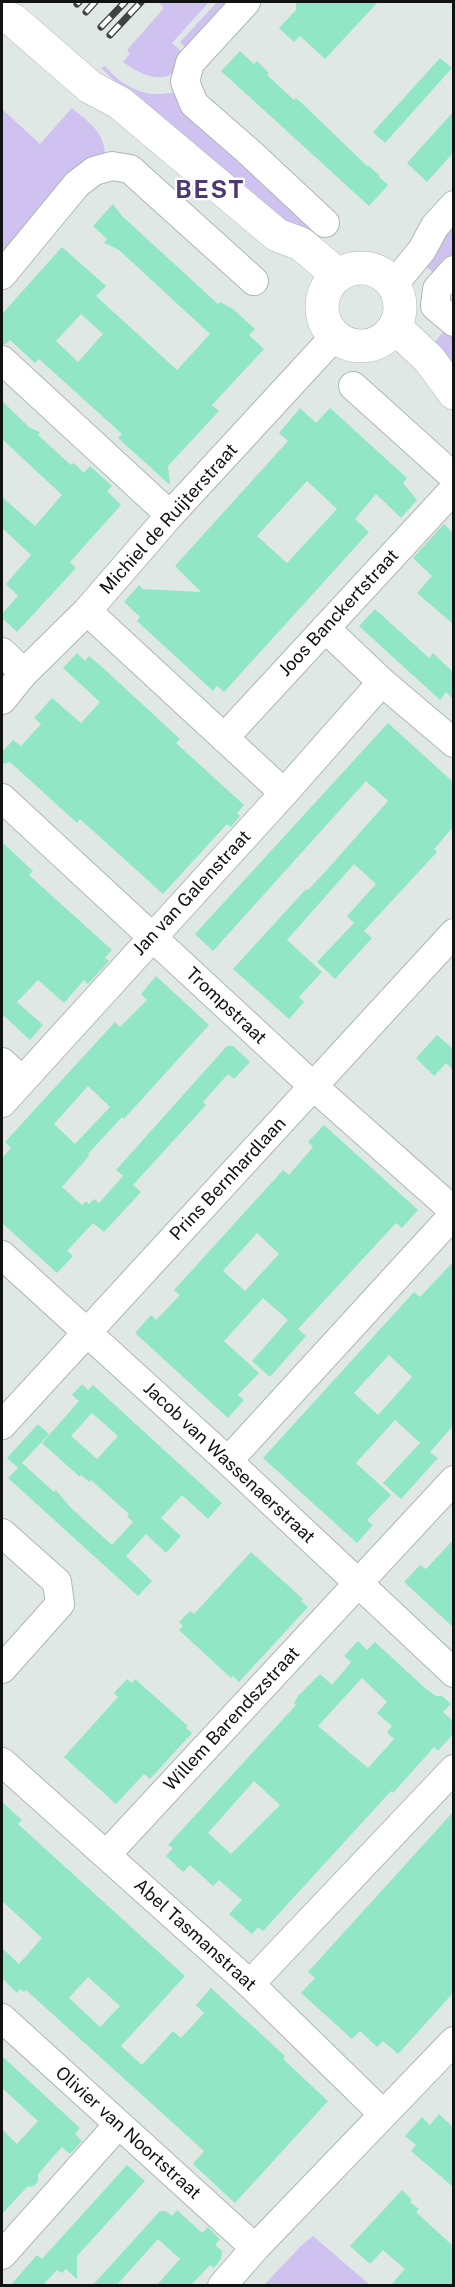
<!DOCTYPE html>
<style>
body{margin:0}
#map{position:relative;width:455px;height:2287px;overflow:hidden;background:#dfe8e4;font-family:"Public Sans",sans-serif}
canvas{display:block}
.frame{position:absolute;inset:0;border:3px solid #101312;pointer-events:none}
</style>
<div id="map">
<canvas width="455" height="2287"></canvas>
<div class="frame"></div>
</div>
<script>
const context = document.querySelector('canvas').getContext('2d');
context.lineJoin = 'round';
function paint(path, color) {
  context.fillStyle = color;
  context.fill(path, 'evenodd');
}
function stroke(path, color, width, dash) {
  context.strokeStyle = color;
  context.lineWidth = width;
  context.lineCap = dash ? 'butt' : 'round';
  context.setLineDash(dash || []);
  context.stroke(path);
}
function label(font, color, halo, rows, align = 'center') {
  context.font = font + ' "Public Sans",sans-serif';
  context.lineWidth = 4.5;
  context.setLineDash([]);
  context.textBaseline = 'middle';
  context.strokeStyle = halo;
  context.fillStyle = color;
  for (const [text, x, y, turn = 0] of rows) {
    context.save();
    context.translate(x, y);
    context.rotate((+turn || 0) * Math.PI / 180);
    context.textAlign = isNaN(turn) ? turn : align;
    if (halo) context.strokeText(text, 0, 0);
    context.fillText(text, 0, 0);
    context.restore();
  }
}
paint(new Path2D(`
 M158,2h51l-37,41 10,9 -10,22c-16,9 -35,-2 -49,-12l7,-8 -3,-4 37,-42z
 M217,2h20l-47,50 -10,-10z
 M105,66c12,15 30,27 50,28 10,1 15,-3 24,0l144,141 -9,11 -160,-127 -53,-51z
 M72,108c16,14 32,23 33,46l-103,101v-146l38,35z
 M453,223v34l-16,18 -15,-11z
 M449,331l4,4v45l-27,-28 17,-20z
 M313,2236l57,49h-106l38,-40z`), '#cfc2f0');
paint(new Path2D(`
 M296,2h82l-53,57 -25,-23 -6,6 -15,-14 17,-18z
 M240,51l14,13 3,-3 12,12 -2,2 27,25 2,-2 11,10 60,58 1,-1 12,11 -1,1 9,8 -19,21 -148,-135z
 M440,58l12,10 -67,75 -12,-11z
 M453,112v41l-26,29 -20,-19z
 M113,204l9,12 96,88 2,-2 13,7 22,20 -6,6 15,14 -52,56 7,6 -51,55 2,19 -52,-47 4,-4 -83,-75 -4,4 -25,-23 -4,4h-4v-30l60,-67 44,39 -10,10 81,74 33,-36 -91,-84 -15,-7 3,-4 -14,-13zM81,314l22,20 -25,28 -22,-21z
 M2,401l28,27 10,4 -2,3 33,30 3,-2 10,10 6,-7 22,20 -5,5 14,14 -51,57 6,6 -59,64 -15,-14v-4l16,-18 -12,-12 25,-29 -29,-27v-31l33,29 27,-31 -60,-56z
 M300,408l16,15 14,-15 77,70 -4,5 14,17 -16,18 -25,-24 -21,25 14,13 -145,160 -7,-6 -4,5 -76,-70 3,-4 -16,-15 15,-17 4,4 58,3 -26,-26 113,-125 -9,-8zM307,481l30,28 -50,54 -30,-27z
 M444,524l9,9v91l-36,-31 15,-17 -19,-18z
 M375,609l54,49 4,-5 20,19v27l-7,-7 -6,8 -81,-74z
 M77,653l8,8 4,-5 13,11 78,72 -4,4 68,62 -7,8 3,3 -9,11 -4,-3 -64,70 -83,-75 -3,4 -67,-61 -8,2v-12l11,-12 8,6 20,-22 -7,-6 18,-20 29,25 19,-21 -37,-34z
 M388,723l65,59v45l-19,22 3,3 -73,79 8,7 -37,41 -18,-17 37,-39 -7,-7 29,-32 -22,-20 -67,76 35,32 -23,25 5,5 -15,17 -56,-50 73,-80 2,1 17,-18 63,-71 -22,-20 -153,170 -18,-17z
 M2,842l31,29 -4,4 83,75 -7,8 4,3 -21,23 -4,-4 -20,23 -26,-23 -21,22 26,23 -13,15 -26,-24 -2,3z
 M156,976l53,49 -85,94 -2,-2 -34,37 1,2 -27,31 20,18 4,-4 3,3 5,-5 5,4 24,-27 -7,-6 111,-124h6l17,16 -16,17 -6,-5 -25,28 3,3 -73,80 8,7 -37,40 -11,-9 -26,28 6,5 -16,17 -55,-50v-65l9,-10 -6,-6 110,-120 5,5 27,-27 -6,-6zM88,1086l22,21 -35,37 -21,-20z
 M437,1035l16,14v21l-7,-7 -12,13 -18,-18z
 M324,1125l94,85 -16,18 -6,-5 -98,106 8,7 -36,41 -18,-16 36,-41 -25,-22 -19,21 -20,22 35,32 -21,22 6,5 -16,18 -93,-85 16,-18 5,5 24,-25 -6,-5 109,-120 6,5 24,-28 -5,-5zM257,1233l22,21 -34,37 -22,-20z
 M453,1262v164l-23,26 8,6 -37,41 -18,-16 37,-40 -25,-23 -39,43 35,32 -24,25 6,5 -16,18 -94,-85 151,-166 6,5zM389,1355l23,22 -34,38 -24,-22z
 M82,1384l6,6 5,-5 129,118 -14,16 -26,-24 -21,23 20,18 -15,17 -20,-19 -20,22 26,25 -14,15 -130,-118 10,-10 -11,-10 31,-34 11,10 -27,29 32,29 2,-2 15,18 41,37 21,-23 -6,-6 2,-2 -38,-34 -2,2 -8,-7 -1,2 -38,-34 37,-42 -7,-6zM92,1413l26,23 -21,23 -26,-23z
 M453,1540v87l-49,-45 16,-17 6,4z
 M251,1552l52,47 -2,2 7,6 -69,75 -6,-6 -2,2 -52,-48 4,-4 -4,-4 11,-11 4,3z
 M358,1641l9,9 8,-8 50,46 11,8h6l9,8 -8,8 10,9v13l-15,17 -4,-4 -41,46 -2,-2 -128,140 -5,-4 -6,7 -23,-20 13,-14 -23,-20 -6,6 -23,-21 -7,7 -17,-16 7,-8 -5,-3 128,-140 -2,-2 4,-7 22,-22 12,11 19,-23 -7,-6zM362,1678l25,24 -10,11 15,13 -5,6 7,7 -26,29 -50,-42zM254,1781l26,24 -49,49 -23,-21z
 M127,1679l5,4 3,-4 53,47 -2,2 6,5 -42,46 -6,-5 -28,30 -52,-47 54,-60 -4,-4z
 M2,1802l20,18 -4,4 167,152 -64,70 21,19 31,-34 8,7 23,-25 -8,-8 15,-17 74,68 -2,3 45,42 -93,102 -42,-39 11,-13 -178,-161 -2,2 -4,-3 -3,4 -15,-15v-30l17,16 23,-26 -40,-37zM88,1977l32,29 -20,21 -31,-29z
 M453,1812v181l-55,61 -15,-13 -6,6 -17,-16 -8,8 -51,-46 14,-15 -7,-6z
 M2,2056l78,72 -5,6 7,7 -12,13 -8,-7 -24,27v8l-4,4 -7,1 -25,27v-85l15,15 21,-23 -36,-33z
 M439,2114l14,13v60l-42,-36 5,-6 -11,-9 17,-19 8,8z
 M127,2165l18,16 -68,75v23l-11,-10 -4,4 -5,-3 -15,16h-32l27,-31 5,4z
 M402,2190l10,10 -2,2 9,7 -3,3 37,34v40h-63l15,-17 -22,-19 -13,14 -20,-18z
 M177,2210l25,23 6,-6 12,12 -5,6 7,6 -1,8 -7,9 -4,-3 -20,21h-34l24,-27 -22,-20 -42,47h-24l68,-75h6l6,5z`), '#91e6c5');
const minor = new Path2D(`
 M246,2l-56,61 -5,19 9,22 54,47 77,72
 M454,270l-17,19 -2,17 19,16
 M2,275l75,-91 17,-13 18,-5 18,3 124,112
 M394,284l28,-34 13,-24 19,-21
 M2,360l168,155
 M353,386l101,91
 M87,611l197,182
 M325,628l57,54 72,61
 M2,652l22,21
 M2,700l22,-27 63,-62 83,-96 165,-179
 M224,738l230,-249
 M2,798l311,288 141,125
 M2,1062l18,17
 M2,1103l282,-310 98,-111
 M2,1255l226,206 226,212
 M2,1425l452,-492
 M228,1461l226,-247
 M2,1533l55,49 3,22 -58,65
 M2,1762l248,222 133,130
 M106,1855l348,-375
 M250,1984l204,-215
 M2,2018l253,230
 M2,2255l116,-130
 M222,2286l33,-38 199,-207`);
const major = new Path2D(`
 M2,16l11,4 77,67 30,16 157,132 24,9 37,31
 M322 307a39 39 0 1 1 78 0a39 39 0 1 1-78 0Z
 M395,327l34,32 25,34`);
stroke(minor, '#aeb7b3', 30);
stroke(major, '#aeb7b3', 34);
stroke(minor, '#fff', 28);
stroke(major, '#fff', 33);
const rail = new Path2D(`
 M77,4l2,-2
 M86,12l9,-10
 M101,27l24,-25
 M110,35l31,-33`);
stroke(rail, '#3f4341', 7);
stroke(rail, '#fff', 4.5, [14]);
label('18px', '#101312', '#fff', [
 ["Michiel de Ruijterstraat",169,519,-48],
 ["Joos Banckertstraat",339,613,-47],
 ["Jan van Galenstraat",192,893,-47],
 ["Trompstraat",226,1006,43],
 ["Prins Bernhardlaan",228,1179,-47],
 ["Jacob van Wassenaerstraat",229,1463,43],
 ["Willem Barendszstraat",232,1719,-47],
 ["Abel Tasmanstraat",195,1935,42],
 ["Olivier van Noortstraat",128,2133,42]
]);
context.letterSpacing = '1.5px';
label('bold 24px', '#4d3875', '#fff', [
 ["BEST",210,191]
]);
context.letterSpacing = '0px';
</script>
